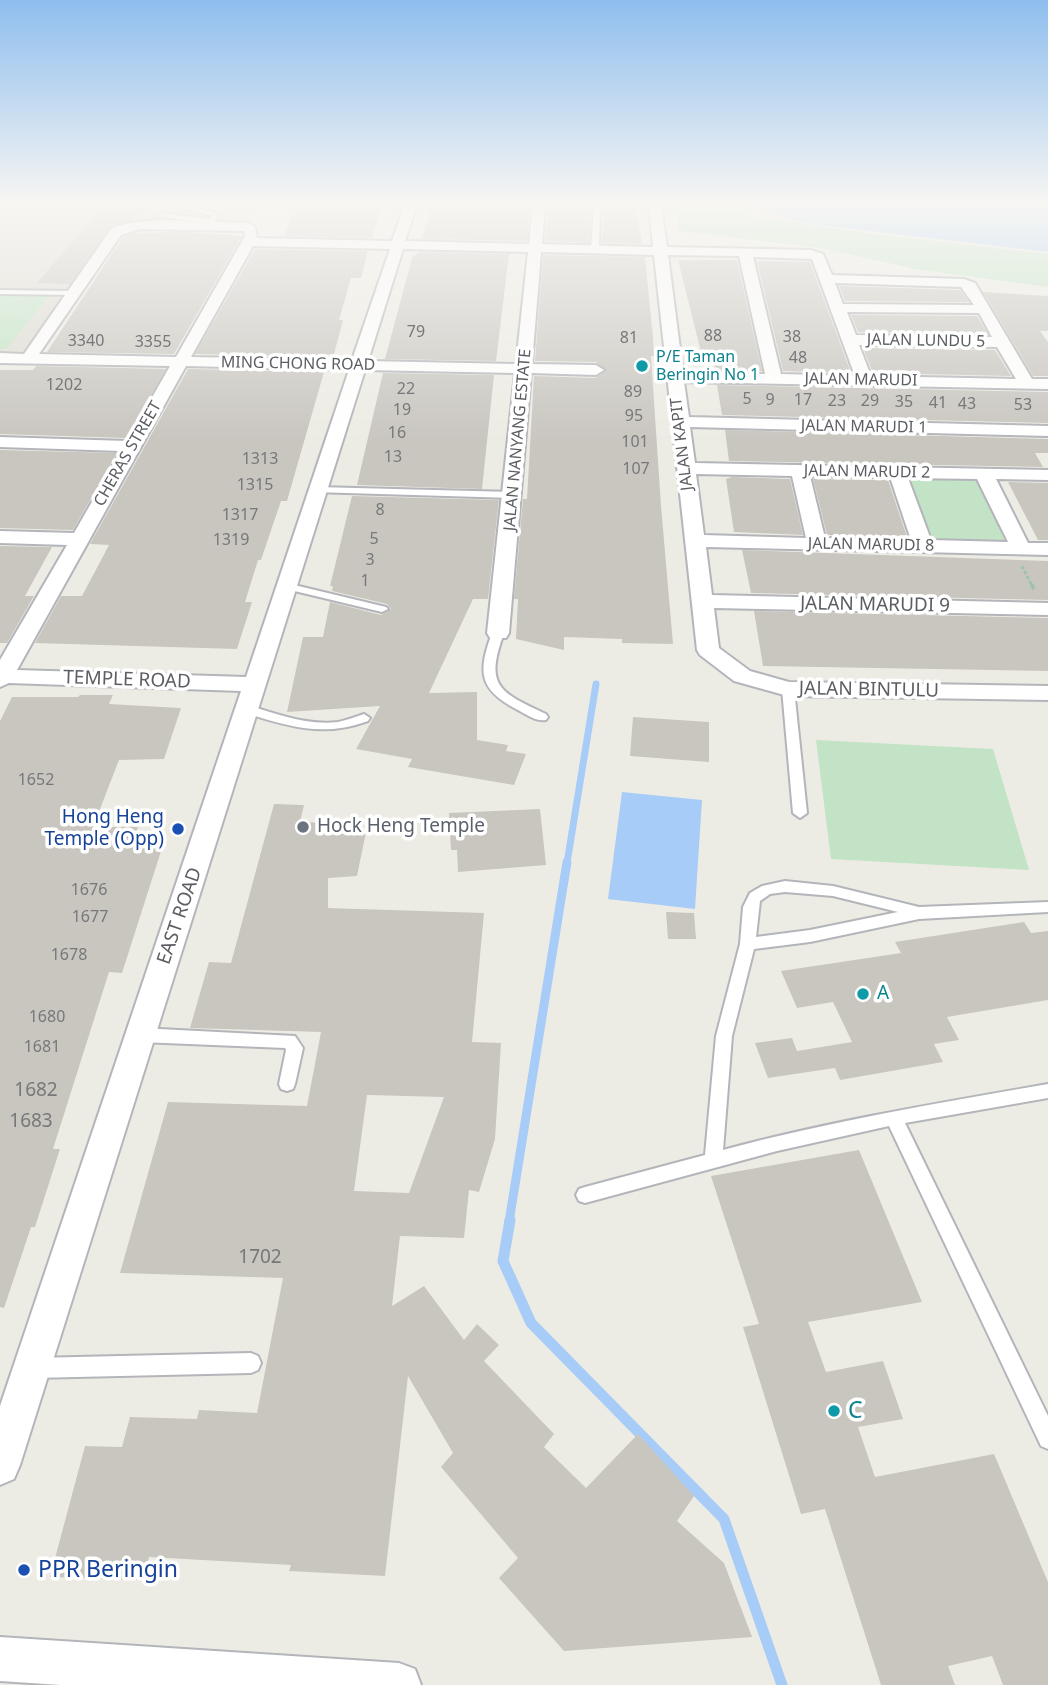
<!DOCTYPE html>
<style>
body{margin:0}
canvas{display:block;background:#edece4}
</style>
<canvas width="1048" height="1685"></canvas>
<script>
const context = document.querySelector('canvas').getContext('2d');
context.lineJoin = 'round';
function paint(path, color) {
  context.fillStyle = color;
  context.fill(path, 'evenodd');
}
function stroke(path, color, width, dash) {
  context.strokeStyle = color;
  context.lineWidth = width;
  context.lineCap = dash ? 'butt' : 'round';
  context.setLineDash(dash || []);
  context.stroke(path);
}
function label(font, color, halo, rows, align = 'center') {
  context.font = font + ' "Noto Sans",sans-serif';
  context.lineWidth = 7;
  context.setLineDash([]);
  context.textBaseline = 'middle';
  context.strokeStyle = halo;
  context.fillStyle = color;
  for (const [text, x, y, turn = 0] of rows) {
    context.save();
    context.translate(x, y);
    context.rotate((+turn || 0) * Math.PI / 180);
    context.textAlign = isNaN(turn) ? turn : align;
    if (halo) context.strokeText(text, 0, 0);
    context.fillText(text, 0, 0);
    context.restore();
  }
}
paint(new Path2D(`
 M0,204h219l33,5 -9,14 -122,-1 -99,131 -22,-1z`), '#dddbd2');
paint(new Path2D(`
 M677,204h63l5,11 121,18 182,21v33l-133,-18 -94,-21 -143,-17z
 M0,295h50l-44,54h-6z
 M910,478l69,2 27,64 -73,-2z
 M816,740l177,9 36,121 -198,-11z`), '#c2e3c5');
paint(new Path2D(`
 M746,204h302v48l-246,-29z
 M622,792l80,8 -7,109 -87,-10z`), '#a8ccf8');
stroke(new Path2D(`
 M567,863l29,-179`), '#a8ccf8', 7);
stroke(new Path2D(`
 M509,1222l58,-360`), '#a8ccf8', 9);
stroke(new Path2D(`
 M510,1220l-7,41 28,62 193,196 58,166`), '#a8ccf8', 11);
paint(new Path2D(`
 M105,204h42l-13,16 -25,8 -39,56 -33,-1z
 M298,204l37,1h46l-9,33 -88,-2z
 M432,204l98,1 -3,36 -105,-2z
 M548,206h43l-2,37 -44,-2z
 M603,210h33l6,34 -40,-1z
 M183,232l59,4 -68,118 -127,-2 76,-115 12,-4z
 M255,249l113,2 -7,27h-10l-12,42h4l-9,34h-5l-1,3 -133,-3z
 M419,252l90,2 -13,107 -111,-2 27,-101z
 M543,255l102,2 8,80 1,19h-3l10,150 12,138 -51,-1v-4l-58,-2v13l-48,-11 2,-40h-4l9,-100h4l7,-123 62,2 10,-7 -10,-9 -61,-1z
 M678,260h59l25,111 -47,-1 -1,-6h-10z
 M757,261l53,1 41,111 -68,-2z
 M839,286l121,4 9,12 -124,-1z
 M983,292l65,4v35h-8l8,11v34h-15z
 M851,315l126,1 11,18 -130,-2z
 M863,348l132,2 16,26 -138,-3z
 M36,366l130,3 -40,69 -126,-4v-64h33z
 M188,369l136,3 -37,129h-6l-20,59h-3l-13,42h7l-15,47 -202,-6 26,-47h21l27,-51 -19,-1z
 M383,373l111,2 -12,114 -125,-4z
 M717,385l331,7v31l-326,-8z
 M725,430l323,9v14h-13l8,14 -314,-6z
 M0,450l117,3 -44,77 -73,-2z
 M732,477l58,2 13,56 -69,-3 -8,-53z
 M813,479l75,1 19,57 -80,-2z
 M1008,482l40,1v57h-10z
 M352,496l147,4 -11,99h-15l-44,94 48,-1v48l31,5 -2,6 20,3 -12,31 -106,-18 4,-8 -56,-10 24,-43 -93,6 16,-75h20l7,-35 51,13 10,-6 -4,-5 -55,-13 1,-5h-3z
 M0,546l52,1 -27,49h9l-27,47h-7z
 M742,550l306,11v39l-297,-7z
 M754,611l294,7v53l-285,-5z
 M80,695h33l-4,9 72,4 -17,51 -45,1 -26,67h45l-6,17 31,1 -41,128 -13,-1 -56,177h7l-25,78h-4l-27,81 -4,-1v-586l12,-24h66z
 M633,717l76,5v40l-79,-6z
 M274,804l30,1 -4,17 39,1 -2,9h29l-9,44 -29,2v30l156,5 -12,129 29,1 -6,96 -16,53 -10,-2 -5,48 -64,-2 -8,70 32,-20 40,54 13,-16 22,21 -15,16 70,73 -10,13 42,41 52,-54 56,62 -17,25 47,42 28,74 -188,14 -65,-73 19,-20 -77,-91 12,-14 -45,-77 -23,200 -96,-5 2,-6 -142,-8 -5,23 -94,-3 35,-131 37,1 8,-30 67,2 2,-9 58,3 26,-135 -163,-5 48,-171 139,4 14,-74 -131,-4 19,-66 22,1zM367,1095l77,2 -35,96 -55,-2z
 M540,809l6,56 -88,7 -1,-22h-6l-2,-37z
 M666,912l28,1 2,26h-28z
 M1024,922l7,11 17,-2v69l-101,17 12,23 -25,4 9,18 -103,18 -5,-12 -67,10 -13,-35 37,-5 5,13 55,-9 -19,-40 -36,6 -16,-37 120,-18 -6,-11z
 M859,1150l63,152 -114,20 18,50 57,-11 20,58 -45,8 17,50 119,-23 54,128v103h-45l-11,-29 -44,10 7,19h-74l-56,-176 -24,5 -58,-187 16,-3 -48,-148z`), '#c9c6c0');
const service = new Path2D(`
 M170,204h11l37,10 -5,13 -3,2 -3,-2 1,-4 -50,-7 2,-3 50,6 1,-4z
 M594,204h61l3,2 -3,2 -55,-1 -1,42 -4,2 -4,-2z
 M0,290l74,1 4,2 -4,2 -74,-1z
 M317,487l196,5 5,3 -5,3 -200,-6 -1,-2z
 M286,583l100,24 2,2 -6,3 -100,-24 -2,-2z
 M498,630l6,3c-20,54 -4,59 42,81l2,3 -2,3c-10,2 -20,-6 -30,-11 -38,-20 -38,-38 -24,-76z
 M788,685l6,4 13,124 -7,5 -7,-5 -11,-124z
 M246,705c30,8 60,21 92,17 9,-2 17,-5 26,-8l6,4 -2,3c-46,17 -81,5 -126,-9l-2,-3z
 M785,881l48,5 86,21 129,-5v10l-129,7 -109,23 -56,7 -22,87 -9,114c107,-29 216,-47 325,-66v14l-143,25 143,293v33l-7,-3 -152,-320 -112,25 -192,52 -6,-2 -3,-6 3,-6 6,-2 120,-32 11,-119 24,-92 3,-37 7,-14 12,-7zM785,892l48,4 65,16 -88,18 -54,7 4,-36 10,-7z
 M140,1028l155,8 8,12 -8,36 -2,5 -6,2 -6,-2 -2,-5 7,-34 -1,-2 -145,-6 -6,-2 -2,-5 2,-5z
 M251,1353l7,3 3,7 -3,7 -7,3 -218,5 -7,-3 -3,-7 3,-7 7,-3z`);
const minor = new Path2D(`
 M405,204h12l-12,37 124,3 4,-40h12l-3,40 111,3 -4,-43h12l6,43 144,3 12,4 9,21 132,4 11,4 57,96h16v10l-364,-7 5,35 359,9v10l-358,-9 5,36 353,7v10l-52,-1 32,64h20v12l-342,-8 6,48 336,8v12l-334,-7 5,40 31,23 39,11 259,4v14l-260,-4 -54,-15 -34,-26 -3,-5 -43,-395 -113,-3 -9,112 64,1 8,5 -8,5 -65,-2 -22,260 -3,5h-16l-3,-5 28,-260 -150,-3 -345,1095 -6,14 -14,6v-79l241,-715 -232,-8 -9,4v-27l67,-115 -67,-2v-12l74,2 47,-82 -121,-4v-10l127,4 43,-75 -170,-3v-10l24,1 87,-125c29,-15 103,-6 138,-6l6,4 2,11 135,3zM140,229l104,2 1,5 -69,121 -137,-3 82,-119zM253,246l137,3 -38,111 -161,-3zM403,249l125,3 -12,112 -148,-3zM668,255l71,1 26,118 -82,-2zM753,257l59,2 43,117 -74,-2zM835,283l126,4 13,18 -131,-1zM847,312l132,1 13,24 -136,-2zM859,345l138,2 19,32 -145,-3zM186,366l163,4 -103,307 -229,-7zM696,474l96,2 14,62 -102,-3zM810,476l80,1 21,63 -86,-2zM908,478l69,1 31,63 -77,-2z
 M0,1637l399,26 16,6 6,16h-360l-61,-4z`);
stroke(service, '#b4b5ba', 4);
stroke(minor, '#b4b5ba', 4);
stroke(new Path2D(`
 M556,204h26
 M1022,566l10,20`), '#9cc3ab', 2.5, [3.5, 2]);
stroke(new Path2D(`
 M1031,584l3,5`), '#9cc3ab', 3.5, [6, 3.5]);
paint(service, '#fff');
paint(minor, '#fff');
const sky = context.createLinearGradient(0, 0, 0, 440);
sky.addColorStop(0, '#8ebeee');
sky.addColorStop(0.46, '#f7f6f3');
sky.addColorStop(1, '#f7f6f300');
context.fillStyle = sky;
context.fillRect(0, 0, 1048, 440);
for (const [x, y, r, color] of [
 [642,366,7,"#0f9aa8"],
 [303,827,7,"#6b7280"],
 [178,829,7,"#1a4fb4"],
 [863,994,7,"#0f9aa8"],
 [834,1411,7,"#0f9aa8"],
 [24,1570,7,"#1a4fb4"]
]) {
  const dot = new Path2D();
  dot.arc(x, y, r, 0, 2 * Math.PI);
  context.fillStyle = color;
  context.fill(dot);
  stroke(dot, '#fff', 2.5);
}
label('16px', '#77787a', null, [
 ["79",416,332],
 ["88",713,336],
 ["38",792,337],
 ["81",629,338],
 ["3340",86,341],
 ["3355",153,342],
 ["48",798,358],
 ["1202",64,385],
 ["22",406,389],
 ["89",633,392],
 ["5",747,399],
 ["9",770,400],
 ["17",803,400],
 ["23",837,401],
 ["29",870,401],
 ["35",904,402],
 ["41",938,403],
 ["43",967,404],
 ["53",1023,405],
 ["19",402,410],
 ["95",634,416],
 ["16",397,433],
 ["101",635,442],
 ["13",393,457],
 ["1313",260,459],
 ["107",636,469],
 ["1315",255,485],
 ["8",380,510],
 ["1317",240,515],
 ["5",374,539],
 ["1319",231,540],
 ["3",370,560],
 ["1",365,581],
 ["1652",36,780],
 ["1676",89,890],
 ["1677",90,917],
 ["1678",69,955],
 ["1680",47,1017],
 ["1681",42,1047]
]);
label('16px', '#5c5e63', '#fff', [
 ["JALAN LUNDU 5",926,341,1],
 ["MING CHONG ROAD",298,364,1],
 ["JALAN MARUDI",861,380,1],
 ["JALAN MARUDI 1",864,427,1],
 ["JALAN NANYANG ESTATE",518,440,-85],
 ["JALAN KAPIT",682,444,-97],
 ["CHERAS STREET",128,454,-60],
 ["JALAN MARUDI 2",867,472,1],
 ["JALAN MARUDI 8",871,545,1]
]);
label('16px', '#0d838f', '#fff', [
 ["P/E Taman",656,357],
 ["Beringin No 1",656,375]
], 'left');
label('19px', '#5c5e63', '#fff', [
 ["JALAN MARUDI 9",875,605,1],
 ["TEMPLE ROAD",127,680,2],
 ["JALAN BINTULU",869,690,1],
 ["EAST ROAD",180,916,-71]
]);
label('19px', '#164399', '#fff', [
 ["Hong Heng",164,818],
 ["Temple (Opp)",164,840]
], 'right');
label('19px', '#5b616d', '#fff', [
 ["Hock Heng Temple",317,827]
], 'left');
label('19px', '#0d838f', '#fff', [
 ["A",877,994]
], 'left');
label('19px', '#77787a', null, [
 ["1682",36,1091],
 ["1683",31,1122],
 ["1702",260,1258]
]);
label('23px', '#0d838f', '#fff', [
 ["C",848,1411]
], 'left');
label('23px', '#164399', '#fff', [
 ["PPR Beringin",38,1570]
], 'left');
</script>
